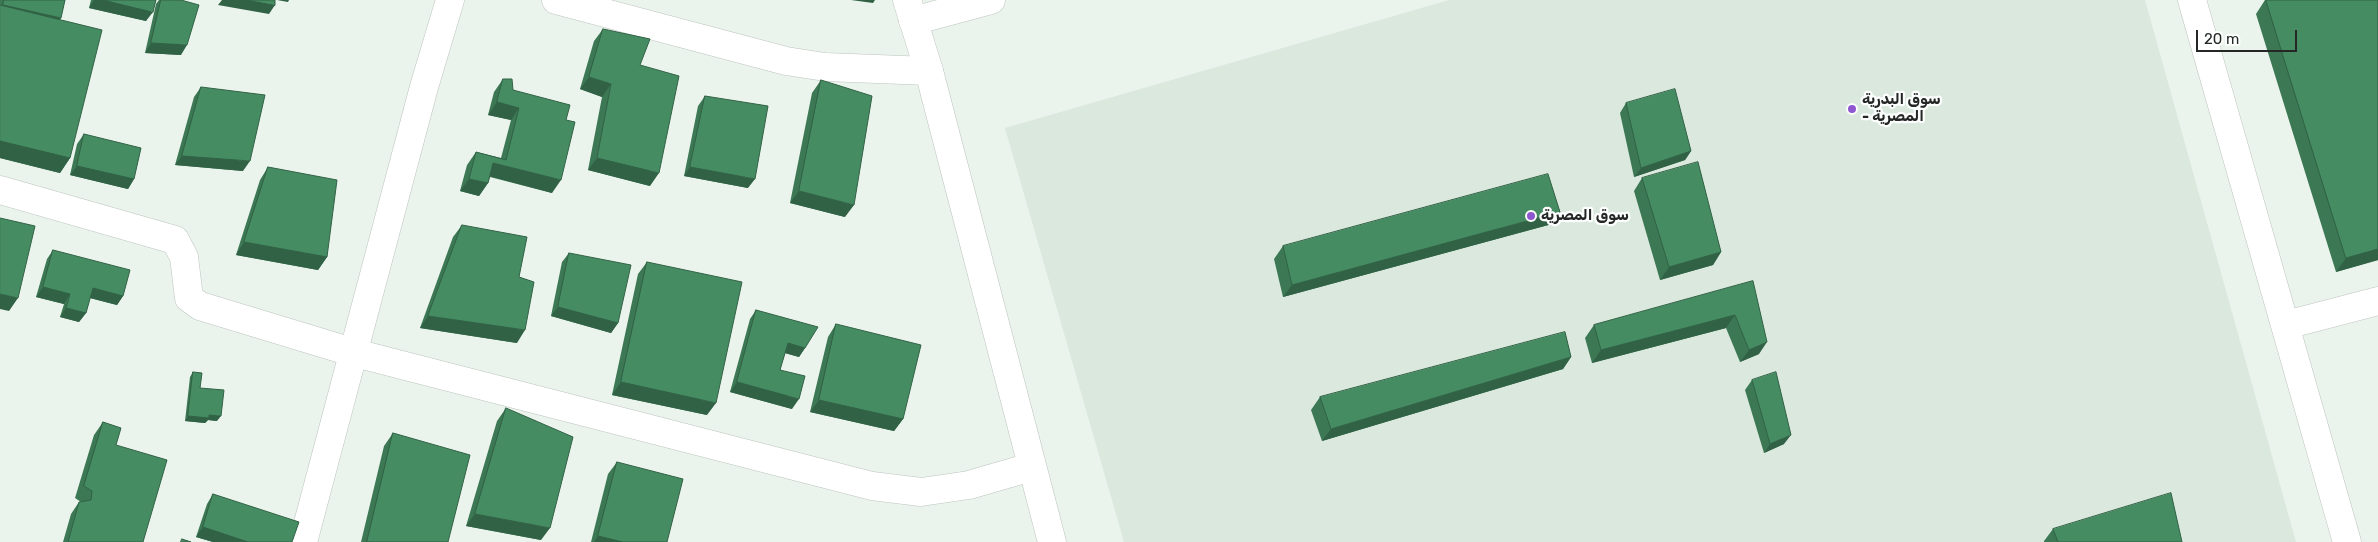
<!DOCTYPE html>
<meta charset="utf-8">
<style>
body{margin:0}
#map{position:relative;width:2378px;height:542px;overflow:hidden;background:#ebf3ed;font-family:Rubik,sans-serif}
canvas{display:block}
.scale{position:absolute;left:2196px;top:30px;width:101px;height:22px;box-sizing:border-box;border:2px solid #242725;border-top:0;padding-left:6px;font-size:15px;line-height:18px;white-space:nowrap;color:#242725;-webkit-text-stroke:4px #fcfffd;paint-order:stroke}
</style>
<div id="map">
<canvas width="2378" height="542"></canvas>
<div class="scale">20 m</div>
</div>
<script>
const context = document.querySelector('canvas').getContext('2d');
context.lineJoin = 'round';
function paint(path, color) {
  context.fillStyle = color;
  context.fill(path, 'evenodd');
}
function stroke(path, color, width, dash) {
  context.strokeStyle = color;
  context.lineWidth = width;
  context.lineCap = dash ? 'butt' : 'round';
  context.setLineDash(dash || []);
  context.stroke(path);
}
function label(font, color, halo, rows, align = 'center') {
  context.font = font + ' Rubik,Vazirmatn,sans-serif';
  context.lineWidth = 4.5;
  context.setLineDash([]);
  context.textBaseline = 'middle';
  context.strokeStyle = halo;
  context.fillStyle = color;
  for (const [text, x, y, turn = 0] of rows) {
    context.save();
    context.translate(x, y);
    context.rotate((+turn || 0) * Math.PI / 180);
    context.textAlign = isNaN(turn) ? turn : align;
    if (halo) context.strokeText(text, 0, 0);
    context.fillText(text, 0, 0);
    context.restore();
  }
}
paint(new Path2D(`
 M1449,0h696l151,542h-1172l-119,-414z`), '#dae8de');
const street = new Path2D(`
 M556,0l230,61 39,6 104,4
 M913,21l78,-21
 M0,190l175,50 9,17 5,41 11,8 155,47 517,133 49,6 48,-7 62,-18
 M2286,325l92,-24
 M303,542l121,-455 26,-87`);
const secondary = new Path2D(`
 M907,0l22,71 123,471
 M2192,0l155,542`);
stroke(street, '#bdc5bf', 29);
stroke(secondary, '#bdc5bf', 29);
stroke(street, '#fff', 28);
stroke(secondary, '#fff', 28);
paint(new Path2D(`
 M0,0h65l-5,20 10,138 -10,15 -60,-15z
 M91,0h65l-10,21 -57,-13z
 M159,0h22v55l-36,-2 11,-49z
 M2265,0h113v260l-42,12 -80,-258z
 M603,29l37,36 10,121 -62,-16 14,-73 -22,-8 14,-48z
 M503,79l10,11 53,30 -14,73 -62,-16 -2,6 -9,13 -19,-5 7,-26 9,-13 25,6 10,-38 -23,-5 6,-23z
 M821,80l24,137 -55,-14 22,-110z
 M201,87l42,84 -68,-6 19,-68z
 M705,96l43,92 -64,-12 14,-70z
 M1626,103l65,48 -6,9 -51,17 -14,-64z
 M84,134l50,45 -6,10 -58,-14 7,-31z
 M268,167l59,90 -9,13 -82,-15 24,-75z
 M1642,178l79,74 -8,13 -53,15 -26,-89z
 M1552,224l-269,73 -9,-38 9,-13z
 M462,225l57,52 -2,66 -97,-15 33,-91z
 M53,250l70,46 -6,9 -27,-7 -4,15 -7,9 -19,-5 4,-13 -28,-7 11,-38z
 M569,253l49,70 -7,10 -60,-17 11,-54z
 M647,262l60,153 -95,-20 26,-121z
 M1753,281l6,73 -19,8 -14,-34 -134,35 -7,-25 9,-13z
 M756,310l49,38 -6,9 -14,-4 -5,17 12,39 -62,-17 20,-73z
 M836,324l67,95 -9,12 -84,-19 18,-75z
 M1571,357l-8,12 -241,72 -11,-31 9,-13z
 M193,372l7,16 17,33 -9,-1 -3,3 -20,-2 5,-44z
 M1752,380l32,64 -20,9 -19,-63z
 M506,408l35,132 -75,-14 31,-105z
 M103,422l13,23 27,97h-80l8,-28 8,-12h2l-6,-4 19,-63z
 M393,433l55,109h-87l23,-96z
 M617,462l50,80h-76l17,-68z
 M213,494l79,48h-79l-17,-5 11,-33z
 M2053,529l129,13h-138v-1z`), '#3c7854');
paint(new Path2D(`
 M94,0h9l50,12 -7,9 -57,-13z
 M222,0h25l28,5 -6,9 -51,-9z
 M277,0h12l-1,2z
 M851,0h24l-2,3z
 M3,5l58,13 -7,9z
 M151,43l36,2 -6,10 -36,-2z
 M589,77l22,7 -9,13 -22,-8z
 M497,102l22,6 -8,12 -23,-5z
 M0,141l70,17 -10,15 -60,-15z
 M1691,151l-6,9 -51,17 7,-9z
 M182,156l68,5 -7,10 -68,-6z
 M597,158l62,15 -9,13 -62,-16z
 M493,163l68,17 -9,13 -67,-18z
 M77,166l57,13 -6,10 -58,-14z
 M690,167l65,12 -7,9 -64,-12z
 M469,179l19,4 -9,13 -19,-5z
 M799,191l55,14 -9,12 -55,-14z
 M1560,212l-8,12 -269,73 9,-12z
 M244,242l83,15 -9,13 -82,-15z
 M2378,249v11l-42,12 10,-14z
 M1721,252l-8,13 -53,15 9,-13z
 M43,287l27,7 -6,10 -28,-7z
 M93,288l30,8 -6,9 -31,-8z
 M0,294l18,4 -9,13 -9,-2z
 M558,307l60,16 -7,10 -60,-17z
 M66,308l20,5 -7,9 -19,-5z
 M1735,315l-9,13 -134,35 9,-13z
 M428,316l97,14 -8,13 -97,-15z
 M1767,342l-8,12 -19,8 9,-12z
 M788,343l17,5 -6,9 -18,-5z
 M1571,357l-8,12 -241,72 9,-12z
 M621,382l95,21 -9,12 -95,-20z
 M737,382l62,17 -7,10 -62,-17z
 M819,400l84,19 -9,12 -84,-19z
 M209,415l12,1 -4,5 -9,-1 -3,3 -20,-2 3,-5z
 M1791,435l-7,9 -20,9 6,-9z
 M475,514l75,14 -9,12 -75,-14z
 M203,527l45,15h-35l-17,-5z
 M598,536l25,6h-29z`), '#316245');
const building = new Path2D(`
 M4,0h61l-4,18 -58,-13z
 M103,0h53l-3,12z
 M161,0h20l18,5 -12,40 -36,-2z
 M247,0h28v5z
 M2266,0h112v249l-32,9z
 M0,5l102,25 -32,128 -70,-17z
 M603,29l47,10 -10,26 39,11 -20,97 -62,-15 14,-74 -22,-7z
 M503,79h9l1,11 57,15 -4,15 9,2 -14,58 -68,-17 -5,20 -19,-4 7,-27 30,8 13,-52 -22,-6z
 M821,80l51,16 -18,109 -55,-14z
 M201,87l64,8 -15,66 -68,-5z
 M1675,89l16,62 -50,17 -15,-65z
 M705,96l63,10 -13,73 -65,-12z
 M84,134l57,14 -7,31 -57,-13z
 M1698,162l23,90 -52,15 -27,-89z
 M268,167l69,13 -10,77 -83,-15z
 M1548,174l12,38 -268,73 -9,-39z
 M0,218l35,8 -17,72 -18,-4z
 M462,225l65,12 -8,40 15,5 -9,48 -97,-14z
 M53,250l77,20 -7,26 -30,-8 -7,25 -20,-5 4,-14 -27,-7z
 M569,253l62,12 -13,58 -60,-16z
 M647,262l95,20 -26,121 -95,-21z
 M1753,281l14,61 -18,8 -14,-35 -134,35 -7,-25z
 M756,310l62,17 -13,21 -17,-5 -8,27 25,6 -6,23 -62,-17z
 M836,324l85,21 -18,74 -84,-19z
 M1565,332l6,25 -240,72 -11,-32z
 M193,372l9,1 -2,15 24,2 -3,26 -12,-1v3l-21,-2z
 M1776,372l15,63 -21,9 -18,-64z
 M506,408l67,29 -23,91 -75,-14z
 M103,422l18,6 -5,17 51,15 -24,82h-75l11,-40 12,-2 1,-9 -8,-5z
 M393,433l77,22 -22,87h-81z
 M617,462l66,17 -16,63h-44l-25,-6z
 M2171,493l11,49h-124l-5,-13z
 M213,494l86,28 -7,20h-44l-45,-15z
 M182,539l9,3h-10z`);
paint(building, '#468c62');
stroke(building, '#316245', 1);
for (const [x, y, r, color] of [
 [1852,109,5,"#8f57cf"],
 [1531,216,5,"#8f57cf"]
]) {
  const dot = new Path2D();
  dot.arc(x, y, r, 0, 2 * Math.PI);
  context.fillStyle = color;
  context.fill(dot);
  stroke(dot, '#fcfffd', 2);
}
label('bold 15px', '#242725', '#fcfffd', [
 ["سوق البدرية",1862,100],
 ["- المصرية",1862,117],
 ["سوق المصرية",1541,216]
], 'left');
</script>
